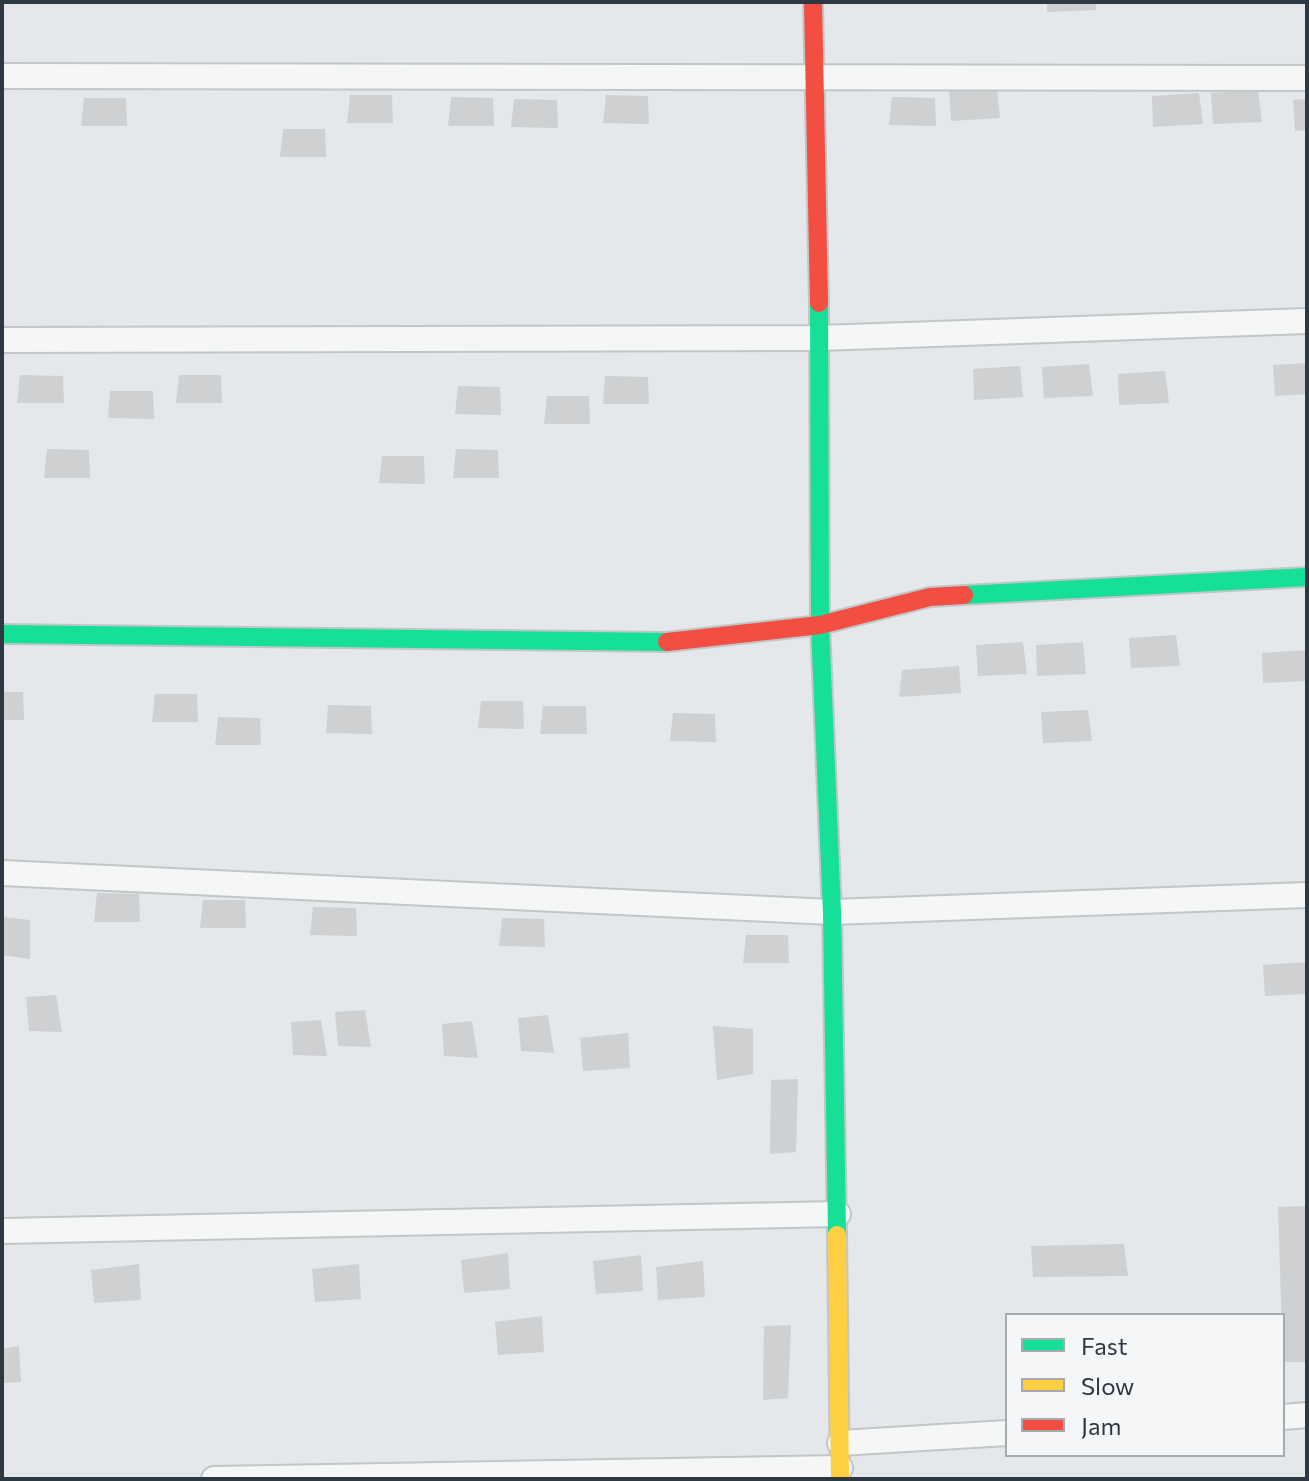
<!DOCTYPE html>
<style>
body{margin:0}
#map{position:relative;width:1309px;height:1481px;overflow:hidden;background:#e5e8ea;font-family:Commissioner,sans-serif}
canvas{display:block}
.frame{position:absolute;inset:0;border:4px solid #2d3842;pointer-events:none}
.legend{position:absolute;left:1005px;top:1313px;width:280px;height:144px;box-sizing:border-box;background:#f4f6f8;border:2px solid #a4aaaf;margin:0;padding:10px 14px;list-style:none;font-size:24px;color:#2d3842}
.legend li{display:flex;align-items:center;gap:16px;height:40px}
.legend b{width:40px;border:2px solid #a4aaaf}
</style>
<div id="map">
<canvas width="1309" height="1481"></canvas>
<div class="frame"></div>
<ul class="legend">
<li><b style="height:10px;background:#16e098"></b>Fast</li>
<li><b style="height:10px;background:#ffcf43"></b>Slow</li>
<li><b style="height:10px;background:#f24e42"></b>Jam</li>
</ul>
</div>
<script>
const context = document.querySelector('canvas').getContext('2d');
context.lineJoin = 'round';
function paint(path, color) {
  context.fillStyle = color;
  context.fill(path, 'evenodd');
}
function stroke(path, color, width, dash) {
  context.strokeStyle = color;
  context.lineWidth = width;
  context.lineCap = dash ? 'butt' : 'round';
  context.setLineDash(dash || []);
  context.stroke(path);
}
paint(new Path2D(`
 M1047,2h49v8l-49,2z
 M997,87l3,31 -49,3 -2,-31z
 M1258,90l4,32 -49,2 -2,-31z
 M1199,93l4,31 -50,3 -1,-31z
 M350,95h42l1,28h-46z
 M606,95l42,1 1,28 -46,-1z
 M451,97l42,1 1,28h-46z
 M892,97l43,1 1,28 -47,-1z
 M84,98h42l1,28h-46z
 M514,99l43,1 1,28 -47,-1z
 M1307,99v31l-12,1 -2,-31z
 M283,129h42l1,28h-46z
 M1307,363v31l-32,2 -2,-31z
 M1089,364l4,32 -49,2 -2,-31z
 M1020,366l3,31 -49,3 -1,-31z
 M1165,371l4,32 -50,2 -1,-31z
 M20,375l43,1 1,27h-47z
 M179,375h42l1,28h-46z
 M605,376l43,1 1,27h-46z
 M458,386l42,1 1,28 -46,-1z
 M110,391h43l1,28 -46,-1z
 M547,396h42l1,28h-46z
 M47,449l42,1 1,28h-46z
 M456,449l42,1 1,28h-46z
 M382,456h42l1,28 -46,-1z
 M1176,635l4,31 -49,2 -2,-30z
 M1023,642l4,32 -49,2 -2,-31z
 M1083,642l3,32 -49,2 -1,-31z
 M1307,650v31l-44,2 -1,-30z
 M959,666l2,27 -62,4 3,-27z
 M2,692h21l1,28h-22z
 M155,694h42l1,28h-46z
 M481,701h42l1,28 -46,-1z
 M328,705l43,1 1,28 -46,-1z
 M543,706h43l1,28h-47z
 M1088,710l4,31 -49,2 -2,-31z
 M673,713l42,1 1,28 -46,-1z
 M218,717l42,1 1,27h-46z
 M97,893l42,1 1,28h-46z
 M203,900h42l1,28h-46z
 M313,907l43,1 1,28 -47,-1z
 M2,917l28,3v39l-28,-4z
 M502,918l42,1 1,28 -46,-1z
 M746,935h42l1,28h-46z
 M1307,962v32l-42,2 -2,-31z
 M56,995l6,37 -33,-1 -3,-34z
 M365,1010l6,37 -33,-1 -3,-34z
 M548,1015l6,38 -33,-2 -3,-33z
 M321,1020l6,36 -34,-1 -2,-33z
 M472,1021l6,37 -34,-2 -2,-32z
 M713,1026l40,3v45l-36,6z
 M628,1033l2,35 -47,3 -3,-33z
 M798,1079l-2,73 -26,2 1,-74z
 M1307,1206v156h-24l-5,-155z
 M1124,1244l4,32 -95,1 -2,-31z
 M508,1253l2,36 -46,4 -3,-33z
 M641,1255l2,36 -47,3 -3,-33z
 M703,1261l2,36 -47,3 -2,-33z
 M139,1264l2,36 -47,3 -3,-33z
 M359,1264l2,35 -46,3 -3,-33z
 M542,1316l2,36 -46,3 -3,-33z
 M791,1325l-3,73 -25,2 1,-74z
 M19,1346l2,36 -19,1v-34z`), '#ced0d2');
const street = new Path2D(`
 M2,76l1305,2
 M2,340l818,-2 487,-17
 M2,873l830,39 475,-17
 M2,1231l836,-17
 M1283,1417l24,-2
 M840,1443l167,-10
 M214,1479l626,-11`);
const fast = new Path2D(`
 M819,303l1,322 12,287 5,323
 M964,595l343,-18
 M2,634l665,8`);
const slow = new Path2D(`
 M837,1235l3,244`);
const jam = new Path2D(`
 M813,2l6,301
 M667,642l153,-17 110,-28 34,-2`);
stroke(street, '#c3c6c8', 28);
stroke(fast, '#c3c6c8', 22);
stroke(slow, '#c3c6c8', 22);
stroke(jam, '#c3c6c8', 22);
stroke(street, '#f5f6f6', 24);
stroke(fast, '#16e098', 18);
stroke(slow, '#ffcf43', 18);
stroke(jam, '#f24e42', 18);
</script>
